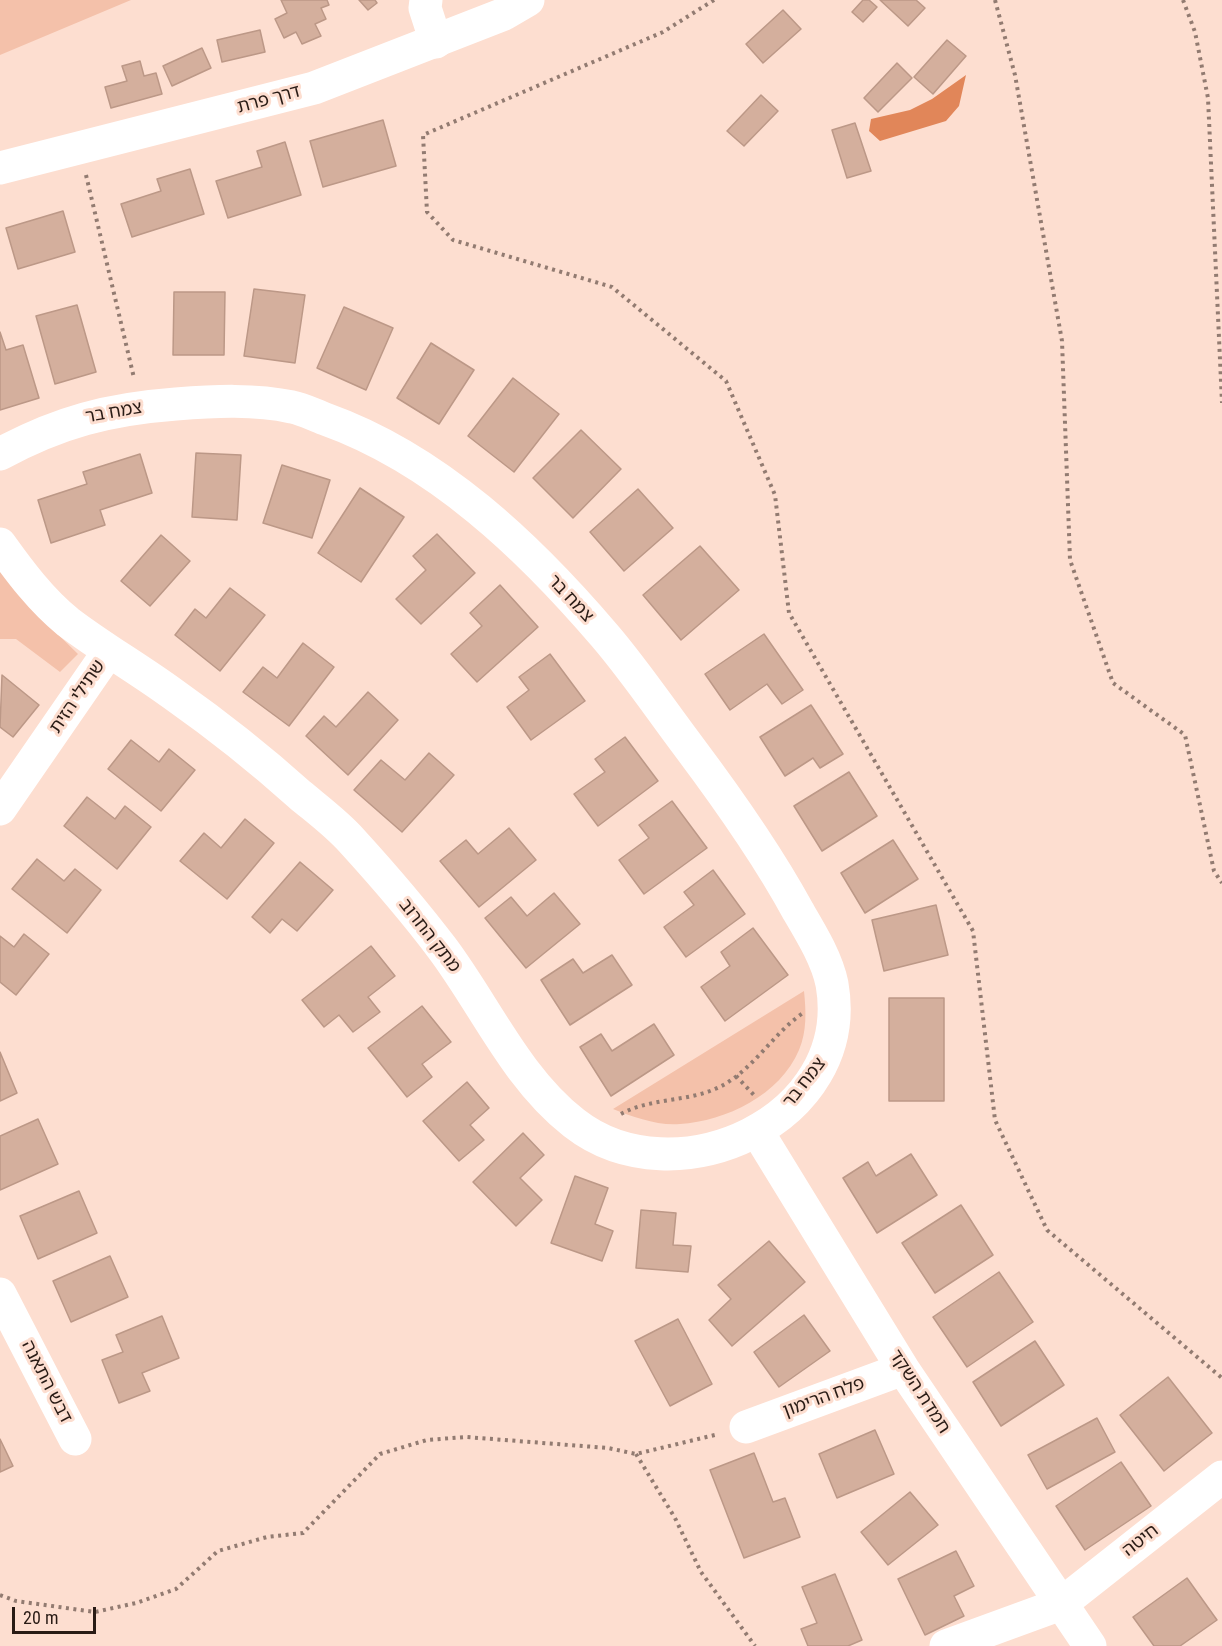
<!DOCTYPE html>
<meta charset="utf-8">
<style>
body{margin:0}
#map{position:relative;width:1222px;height:1646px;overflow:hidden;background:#fdded0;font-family:"Roboto Condensed",sans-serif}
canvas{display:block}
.scale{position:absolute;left:12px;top:1607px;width:84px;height:27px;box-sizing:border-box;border:3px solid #291b15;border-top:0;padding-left:8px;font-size:18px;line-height:21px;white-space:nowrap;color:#291b15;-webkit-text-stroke:4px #fdded0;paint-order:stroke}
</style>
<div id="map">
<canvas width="1222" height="1646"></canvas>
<div class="scale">20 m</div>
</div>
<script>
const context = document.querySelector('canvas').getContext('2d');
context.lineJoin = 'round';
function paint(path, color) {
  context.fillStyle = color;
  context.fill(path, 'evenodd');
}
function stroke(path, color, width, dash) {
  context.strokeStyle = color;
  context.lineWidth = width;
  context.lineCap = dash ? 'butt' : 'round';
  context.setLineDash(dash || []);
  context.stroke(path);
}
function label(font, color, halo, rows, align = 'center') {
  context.font = font + ' "Roboto Condensed","Noto Sans Hebrew",sans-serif';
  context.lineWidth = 6;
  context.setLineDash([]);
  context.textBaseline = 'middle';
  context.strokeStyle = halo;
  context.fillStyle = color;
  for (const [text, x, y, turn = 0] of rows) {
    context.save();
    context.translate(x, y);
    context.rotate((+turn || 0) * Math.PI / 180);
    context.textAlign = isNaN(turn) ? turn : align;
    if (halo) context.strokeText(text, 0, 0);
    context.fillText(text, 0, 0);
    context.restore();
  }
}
paint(new Path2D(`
 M0,0h131l-131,55z
 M0,568l28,37 50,49 -18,18 -44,-33h-16z
 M804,991c2,20 3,40 -5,59 -19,45 -73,71 -119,74 -22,2 -47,-7 -67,-15z`), '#f4c1aa');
paint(new Path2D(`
 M966,75l-7,31 -13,15 -66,20 -11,-10 2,-12 39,-9 22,-11z`), '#e18659');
const building = new Path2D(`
 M281,0h46l2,5 -8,3 5,11 -11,5 6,12 -19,8 -6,-12 -12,6 -9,-19 12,-6z
 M359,0h16l2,3 -9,7z
 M863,0h6l8,7 -14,15 -11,-10z
 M880,0h36l9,8 -17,18z
 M783,10l18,19 -38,34 -17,-19z
 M260,30l5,22 -43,10 -5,-22z
 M947,40l19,16 -33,38 -19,-17z
 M202,48l9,20 -39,18 -9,-20z
 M140,61l4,15 12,-3 6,21 -51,14 -6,-21 22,-6 -5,-15z
 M897,63l15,15 -34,34 -14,-14z
 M761,95l17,16 -34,35 -17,-15z
 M383,120l13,46 -73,21 -13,-46z
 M855,123l16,48 -24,7 -15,-48z
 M285,142l16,53 -73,23 -12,-37 46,-14 -5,-16z
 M190,169l14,45 -72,23 -11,-33 40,-13 -4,-12z
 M63,211l12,41 -57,17 -12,-41z
 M254,289l51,6 -10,68 -51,-7z
 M174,292h51l-1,63h-51z
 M77,305l19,67 -41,12 -19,-68z
 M344,307l49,21 -27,62 -49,-22z
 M0,332l6,18 17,-5 16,53 -39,12z
 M431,343l43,27 -35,54 -42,-26z
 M513,378l46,36 -45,58 -46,-36z
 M581,430l40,39 -48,49 -40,-40z
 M196,453l45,2 -4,65 -45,-3z
 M140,454l12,39 -52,17 5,15 -54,18 -13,-43 49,-16 -4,-12z
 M282,465l48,15 -18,58 -49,-15z
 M360,488l44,29 -43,65 -43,-29z
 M638,489l35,39 -49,43 -34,-39z
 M437,534l38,39 -54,51 -25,-25 30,-29 -13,-14z
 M161,535l29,26 -40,45 -29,-25z
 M700,546l39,44 -58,50 -38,-45z
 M500,585l38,42 -61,55 -26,-28 31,-28 -12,-13z
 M230,588l35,27 -45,56 -45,-36 20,-26 11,9z
 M764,634l39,56 -21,14 -15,-20 -37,26 -25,-36z
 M303,643l31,24 -45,59 -46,-34 20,-25 14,11z
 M550,654l35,47 -54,39 -24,-33 22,-17 -10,-13z
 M2,675l37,30 -26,32 -13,-10z
 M368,692l30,28 -50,55 -42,-39 18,-20 12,11z
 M811,705l32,49 -23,14 -7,-10 -28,18 -25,-39z
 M625,737l33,44 -60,45 -24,-32 31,-22 -10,-13z
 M131,740l28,22 10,-13 26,21 -34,41 -53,-42z
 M429,753l25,22 -52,57 -48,-42 27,-30 24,20z
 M849,772l28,44 -55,35 -28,-45z
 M87,797l28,22 10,-13 26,21 -34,42 -53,-43z
 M672,801l35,47 -63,46 -25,-34 30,-22 -10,-13z
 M245,819l29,24 -47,56 -47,-38 24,-28 17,15z
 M509,828l27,32 -57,47 -39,-46 26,-21 12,14z
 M893,840l25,39 -53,34 -24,-40z
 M37,859l27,22 11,-12 26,21 -34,43 -55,-44z
 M300,862l33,28 -36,41 -15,-12 -12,14 -18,-16z
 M713,870l32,44 -59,43 -22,-30 30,-22 -10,-13z
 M554,893l26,31 -54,44 -41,-50 26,-21 16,19z
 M936,905l12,50 -64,16 -12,-51z
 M753,928l35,47 -63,46 -24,-34 29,-21 -9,-14z
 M24,934l25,20 -33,41 -16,-13v-46l14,11z
 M371,946l24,30 -27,21 12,15 -27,20 -14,-17 -15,12 -22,-27z
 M612,955l20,30 -62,40 -29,-45 32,-21 10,14z
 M889,998h55v103h-55z
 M422,1006l29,36 -29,22 10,13 -25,20 -39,-49z
 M654,1024l20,31 -63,41 -31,-49 21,-13 11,17z
 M0,1052l17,41 -17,8z
 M467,1082l22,26 -19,17 14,15 -25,21 -36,-40z
 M38,1119l20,45 -58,26v-54z
 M523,1133l21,22 -24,23 22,22 -26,26 -43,-44z
 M911,1154l26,41 -60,38 -34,-55 25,-16 8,14z
 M575,1176l33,12 -13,36 18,7 -11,30 -51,-18z
 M79,1191l18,42 -59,26 -18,-43z
 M961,1205l32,50 -58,38 -33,-50z
 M641,1210l35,3 -3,32 18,1 -3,26 -52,-4z
 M769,1241l36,41 -73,64 -23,-26 22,-21 -13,-14z
 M110,1256l18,41 -57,25 -18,-41z
 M999,1272l34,50 -66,45 -34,-50z
 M804,1315l26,36 -51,36 -25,-35z
 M162,1316l17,42 -37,15 8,18 -31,12 -17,-43 21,-8 -7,-17z
 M678,1319l34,65 -42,22 -35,-65z
 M1035,1341l29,44 -63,41 -28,-44z
 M1168,1377l44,56 -48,38 -44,-56z
 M1097,1418l18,34 -68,37 -19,-34z
 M875,1430l19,44 -57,24 -18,-44z
 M0,1439l13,27 -13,6z
 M754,1453l19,49 12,-4 15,39 -56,21 -34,-88z
 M1121,1462l30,44 -66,44 -29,-44z
 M910,1492l28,33 -50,40 -27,-33z
 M956,1551l18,35 -20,10 10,20 -39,19 -27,-56z
 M835,1574l27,66 -14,6h-40l-7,-17 16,-6 -15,-36z
 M1187,1578l30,42 -37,26h-26l-21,-29z`);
paint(building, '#d4af9d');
stroke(building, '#bc9887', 1.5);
stroke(new Path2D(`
 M714,0l-51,32 -240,103 4,77 26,28 159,47 114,94 49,114 14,118 184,318 22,189 52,110 175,148
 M995,0l20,75 47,266 8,219 43,123 72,52 29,136 8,12
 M1183,0l12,32 13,66 14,305
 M86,175l48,203
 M736,1076l18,19
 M621,1114c29,-16 64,-12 94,-25 36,-15 56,-54 88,-76
 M636,1454l39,64 26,54 54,74
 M0,1595l16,6 79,11 41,-9 40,-14 42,-38 49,-14 36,-4 77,-79 47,-14 39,-3 142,11 28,6 83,-20`), '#927b71', 4, [3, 4.5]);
stroke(new Path2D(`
 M426,0l-1,8 11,34
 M0,454c59,-32 109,-45 176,-50 38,-3 79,-5 116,3 11,2 22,8 33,12 112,40 204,128 280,217 30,35 56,74 84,111 39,52 78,107 109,164 13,22 29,48 34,73 24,136 -157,218 -258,139 -58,-45 -89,-118 -132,-175 -28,-37 -59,-73 -90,-107 -15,-17 -34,-31 -52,-46 -40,-36 -83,-70 -127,-101 -34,-25 -71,-46 -105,-72 -27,-22 -48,-50 -68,-78
 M0,809l109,-158
 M757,1131l146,238 187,277
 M0,1294l75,145
 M746,1427l157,-58
 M946,1646l115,-42 161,-127`), '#fff', 33);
stroke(new Path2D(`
 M0,168l314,-80 190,-74 24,-14`), '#fff', 33);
label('18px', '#291b15', '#fdded0', [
 ["דרך פרת",269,100,-15],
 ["צמח בר",114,413,-10],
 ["צמח בר",570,599,47],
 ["שתילי הזית",78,697,-56],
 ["מתק החרוב",429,936,52],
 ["צמח בר",805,1083,-52],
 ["דבש התאנה",46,1382,63],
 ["חמדת השקד",919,1392,57],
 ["פלח הרימון",824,1398,-20],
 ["חיטה",1141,1541,-38]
]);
</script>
